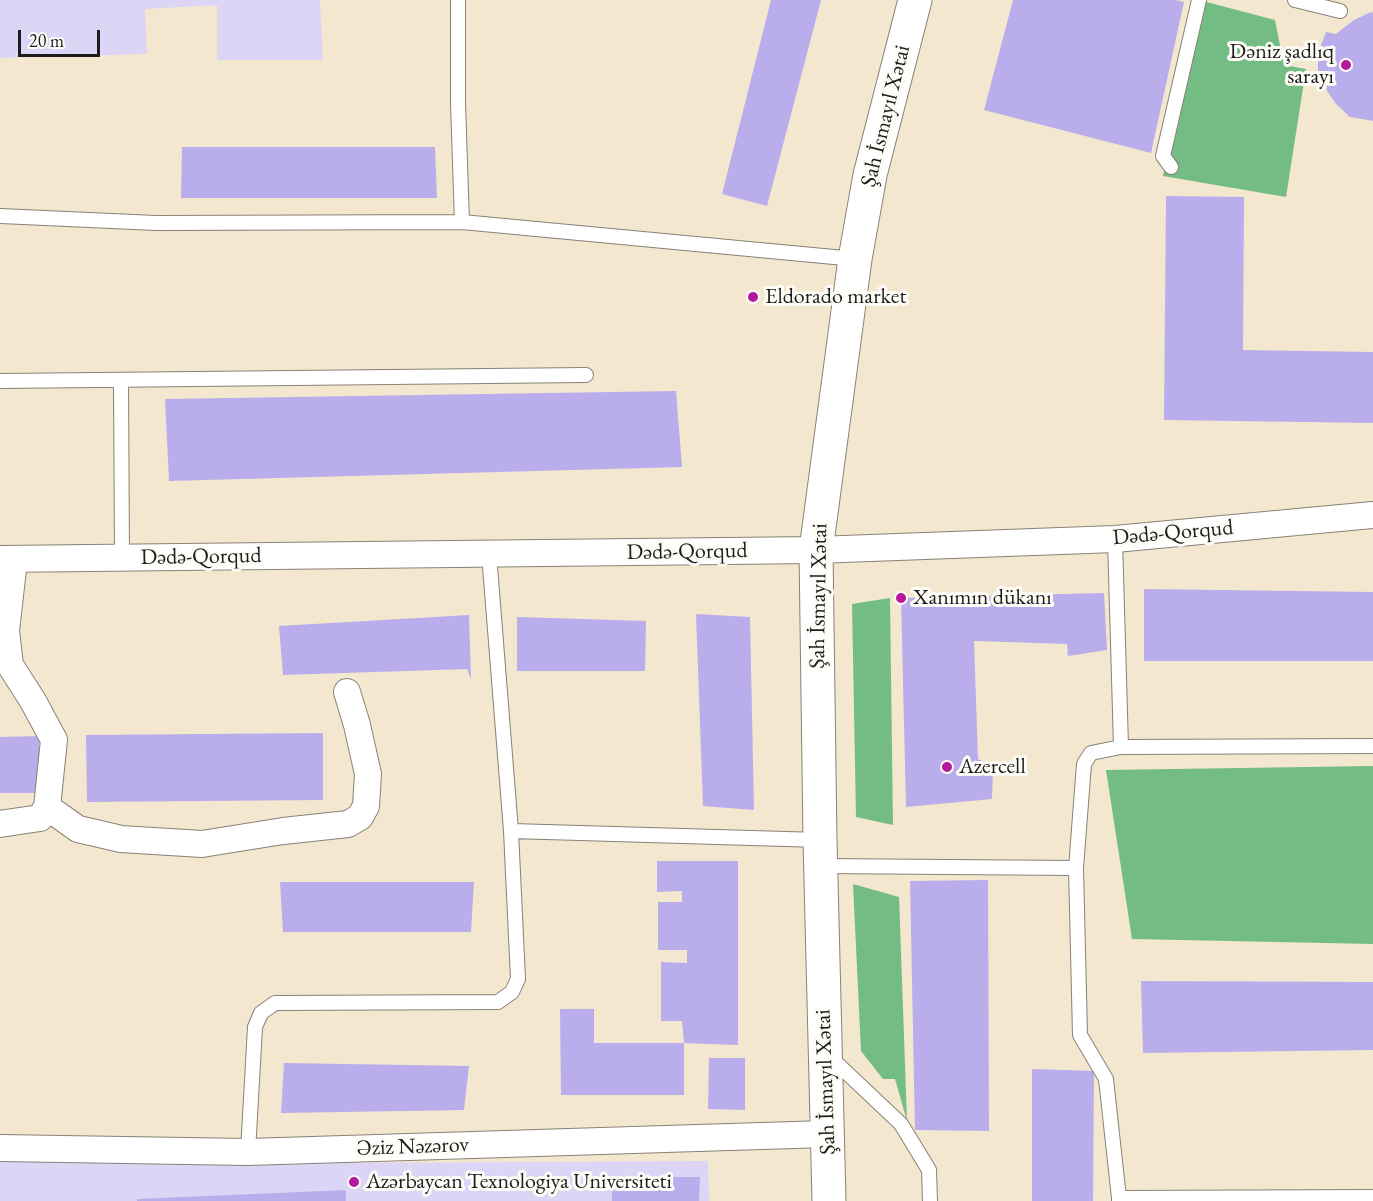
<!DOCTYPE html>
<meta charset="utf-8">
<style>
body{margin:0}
#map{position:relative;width:1373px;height:1201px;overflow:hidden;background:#f4e7d0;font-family:"EB Garamond",serif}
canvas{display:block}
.scale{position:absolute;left:18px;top:30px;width:82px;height:27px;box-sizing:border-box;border:3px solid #1c1c1c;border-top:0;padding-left:8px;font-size:18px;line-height:21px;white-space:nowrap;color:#1c1c1c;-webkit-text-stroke:4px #fdfcf7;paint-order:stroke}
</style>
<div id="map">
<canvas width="1373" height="1201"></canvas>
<div class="scale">20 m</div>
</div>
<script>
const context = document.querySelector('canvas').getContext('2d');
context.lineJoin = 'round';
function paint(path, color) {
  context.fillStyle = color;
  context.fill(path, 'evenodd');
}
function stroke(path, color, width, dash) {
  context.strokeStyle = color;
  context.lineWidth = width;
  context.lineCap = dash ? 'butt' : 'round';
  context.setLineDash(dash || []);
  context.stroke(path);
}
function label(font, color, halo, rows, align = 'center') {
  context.font = font + ' "EB Garamond",serif';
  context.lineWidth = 6;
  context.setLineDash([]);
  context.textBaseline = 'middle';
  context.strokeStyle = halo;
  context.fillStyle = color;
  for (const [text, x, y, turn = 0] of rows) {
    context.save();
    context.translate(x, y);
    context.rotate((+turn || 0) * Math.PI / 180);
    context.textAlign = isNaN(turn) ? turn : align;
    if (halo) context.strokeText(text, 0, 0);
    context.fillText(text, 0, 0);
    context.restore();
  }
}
paint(new Path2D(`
 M0,0h320l3,60h-106v-55l-72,4 2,45 -147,4z
 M0,1158l342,5 366,-2 1,40h-709z`), '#ddd5f6');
paint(new Path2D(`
 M1199,0l76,20 9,45 22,4 -20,128 -123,-21z
 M890,598l3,227 -37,-8 -4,-213z
 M1373,766v178l-241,-5 -26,-169z
 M853,884l46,13 8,224 -12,-42h-12l-22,-28z`), '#73bd84');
paint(new Path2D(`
 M771,0h50l-54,206 -45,-12z
 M1013,0h162l9,2 -33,151 -167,-43z
 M1371,12l2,1v108l-23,-4 -14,-13 -9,-13v-13h-9v-25l8,-21 10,2 18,-14z
 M182,147h253l2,51h-256z
 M1166,196l78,1 -1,153 130,2v71l-209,-3z
 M676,391l6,76 -513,14 -4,-82z
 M1144,589l229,3v69h-229z
 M1104,593l3,57 -39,6 -1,-12 -93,-3 4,118 15,7 -1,33 -86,8 -5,-209z
 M696,614l54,3 4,193 -51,-4z
 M469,615l2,64 -4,-10 -184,6 -4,-49z
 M517,617l129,4 -1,50h-128z
 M323,733v67l-236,2 -1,-67z
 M39,736l1,57h-40v-56z
 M657,861h81v184l-54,-2 -2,-22h-21v-59l26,1v-13h-29v-48h24v-11l-25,1z
 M988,880l1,251 -74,-1 -5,-249z
 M280,882h194l-3,50h-188z
 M1141,981l232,1v68l-230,3z
 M560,1009h34v34h90v52h-123z
 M709,1058h36v52l-37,-1z
 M284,1063l185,3 -5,44 -183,3z
 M1032,1069l62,2 -1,130h-61z
 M654,1177h46l-1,24h-87v-10h42z
 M346,1190v11h-209v-2z`), '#baadeb');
const lane = new Path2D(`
 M458,0v103l4,119
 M1295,0l45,11
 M1171,167l-8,-11 36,-156
 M0,216l156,7 306,-1 393,37
 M0,381l586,-6
 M121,381l1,177
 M1115,539l6,208
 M511,831l309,9
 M821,866l255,2
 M829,1056l72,68 28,46 1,31
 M248,1152l7,-125 6,-14 14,-10 223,-1 14,-10 6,-13 -7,-148 -22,-277
 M1119,1198l-13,-119 -26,-44 -4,-167 8,-104 7,-11 30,-6 252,-1
 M1119,1201v-3l254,-1`);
const street = new Path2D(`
 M0,559l816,-9 299,-11 258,-24
 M47,807l31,22 43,10 81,5 81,-13 65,-7 12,-7 6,-11 2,-32 -11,-49 -10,-33
 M0,824l40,-6 7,-11 7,-67 -21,-39 -23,-36 -4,-34 8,-71
 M0,1148l248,4 578,-18`);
const primary = new Path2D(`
 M829,1201l-9,-361 -4,-290 39,-291 15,-84 45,-175`);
stroke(lane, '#888276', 16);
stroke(street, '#888276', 28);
stroke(primary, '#888276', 35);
stroke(lane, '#fff', 14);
stroke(street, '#fff', 26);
stroke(primary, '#fff', 33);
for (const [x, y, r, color] of [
 [1346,65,6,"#b5179e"],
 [753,297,6,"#b5179e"],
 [901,598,6,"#b5179e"],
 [947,767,6,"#b5179e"],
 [354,1182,6,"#b5179e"]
]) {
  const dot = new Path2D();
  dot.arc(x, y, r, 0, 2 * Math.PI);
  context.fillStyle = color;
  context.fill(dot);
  stroke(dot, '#fdfcf7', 2);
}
label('22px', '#1c1c1c', '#fdfcf7', [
 ["Dəniz şadlıq",1334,52,"right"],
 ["sarayı",1334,77,"right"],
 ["Eldorado market",765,297],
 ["Xanımın dükanı",913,598],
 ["Azercell",959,767],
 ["Azərbaycan Texnologiya Universiteti",366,1182]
], 'left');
label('22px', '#1c1c1c', '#fdfcf7', [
 ["Şah İsmayıl Xətai",886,116,-76],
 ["Dədə-Qorqud",1173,533,-5],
 ["Dədə-Qorqud",687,552,-1],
 ["Dədə-Qorqud",201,557,-1],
 ["Şah İsmayıl Xətai",819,596,-89],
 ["Şah İsmayıl Xətai",826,1082,-92],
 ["Əziz Nəzərov",413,1147,-2]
]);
</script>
